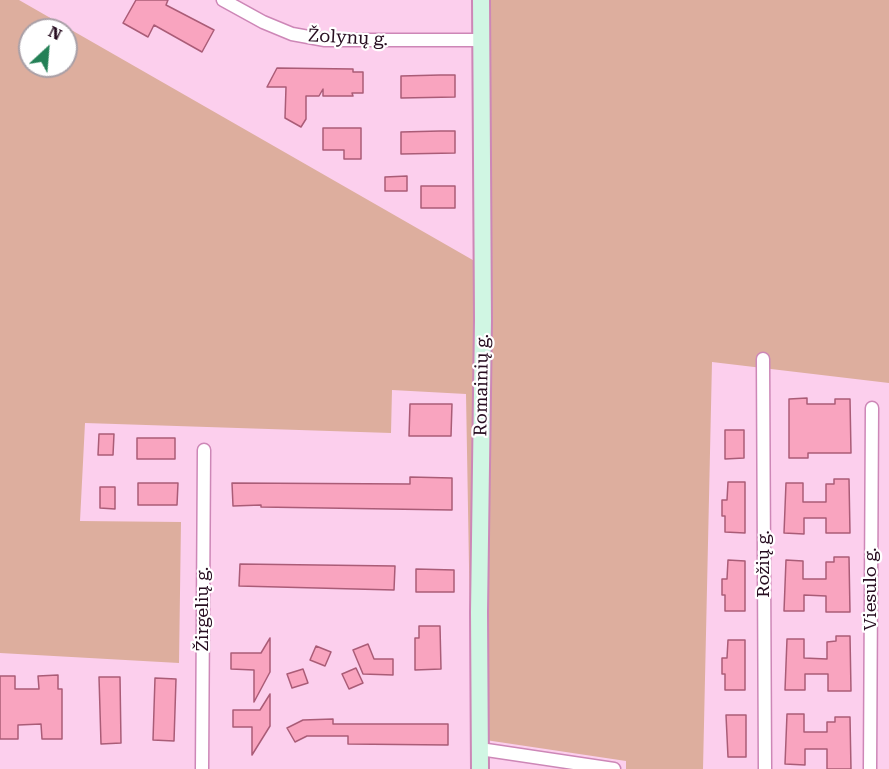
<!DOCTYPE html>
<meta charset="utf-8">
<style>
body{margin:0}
#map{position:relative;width:889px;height:769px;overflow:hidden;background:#fccfed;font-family:"Roboto Serif",serif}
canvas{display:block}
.north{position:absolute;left:18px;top:18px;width:60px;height:60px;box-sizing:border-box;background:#fff;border:2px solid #a99fa6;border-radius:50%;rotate:26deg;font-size:16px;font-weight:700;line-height:24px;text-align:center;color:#280e21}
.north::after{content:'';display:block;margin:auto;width:21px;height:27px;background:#248056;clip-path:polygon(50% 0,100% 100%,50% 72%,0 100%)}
</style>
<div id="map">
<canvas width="889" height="769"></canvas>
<div class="north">N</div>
</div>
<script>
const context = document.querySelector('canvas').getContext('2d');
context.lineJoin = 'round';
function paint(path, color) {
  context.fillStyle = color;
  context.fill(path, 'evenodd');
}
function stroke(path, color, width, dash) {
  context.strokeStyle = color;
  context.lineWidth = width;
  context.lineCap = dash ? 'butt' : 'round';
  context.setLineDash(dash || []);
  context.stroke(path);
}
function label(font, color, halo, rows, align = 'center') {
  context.font = font + ' "Roboto Serif",serif';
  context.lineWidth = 4.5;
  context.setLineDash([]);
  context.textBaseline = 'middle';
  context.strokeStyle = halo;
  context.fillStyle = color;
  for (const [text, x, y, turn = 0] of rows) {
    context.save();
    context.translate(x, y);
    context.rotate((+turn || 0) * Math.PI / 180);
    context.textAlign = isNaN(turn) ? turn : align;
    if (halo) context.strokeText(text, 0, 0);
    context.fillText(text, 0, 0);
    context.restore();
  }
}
paint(new Path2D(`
 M0,0h19l459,263 3,-263h408v383l-177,-21 -9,407h-77v-8l-154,-23 -6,-344 -74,-4 -1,43 -306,-10 -5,98 101,1 -2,141 -179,-10zM30,30h36v36h-36z`), '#ddae9e');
const building = new Path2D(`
 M136,0h32l-2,5 48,25 -12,22 -48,-27 -6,12 -25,-14z
 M277,68l76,1v3h10v21h-11l1,3h-30v-7l-4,7h-13v23l-5,8 -16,-9 1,-31h-19z
 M440,75h15v22l-54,1v-22z
 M323,128h38v31h-17v-9h-21z
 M440,131h15v22l-54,1v-22z
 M407,176v15h-22v-14z
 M421,186h34v22h-34z
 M807,398v6h28v-5h15l1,54h-43v5h-19v-59z
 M410,404h42l-1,32h-42z
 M725,430h19v28l-19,1z
 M99,434h15l-1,21h-15z
 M137,438h38v21h-38z
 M410,477l42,1v32l-191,-3v-2l-28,1 -1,-23 178,1z
 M834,479h15l1,54h-24v-15h-22v16l-20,-1 2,-50h17v19h23v-18h8z
 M728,482h17v51l-20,-1v-16h-3v-16h5z
 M138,483h40l-1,22h-39z
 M100,487h15v22l-15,-1z
 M834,557h15l1,55h-24v-16l-22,-1v16h-20l2,-51 17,1v18h23v-17h8z
 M728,560l17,1v50h-20v-16h-3v-16h5z
 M240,564l155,2 -1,24 -155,-4z
 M416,569l38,1v22h-38z
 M419,626h21l1,43 -26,1v-32h4z
 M836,636h14l1,55h-23v-17h-23v16h-20l2,-51h17v19l23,1v-17l9,-1z
 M270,638v34l-16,30v-32l-23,-1v-16h30z
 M728,640h17v50h-20v-16h-3v-16h5z
 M368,644l6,15h19v16l-30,-1 -10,-24z
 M316,646l15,6 -6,14 -15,-6z
 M356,668l7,15 -14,6 -7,-15z
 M303,669l5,14 -16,5 -5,-14z
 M58,675v14h4v50h-20l-1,-15 -23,1v14h-18v-63h15v13h24l-1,-13z
 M99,677h21l1,66 -20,1z
 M155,678l21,1 -2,62 -21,-1z
 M270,694v32l-18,29v-28h-19v-17h27z
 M787,714h17v18h23v-10h8v-5h15l1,52h-24v-20h-22v16l-20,-1z
 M726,715h20v42h-18z
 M333,719v5h115v21l-100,-1v-8h-41l-12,6 -8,-14 16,-8z`);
paint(building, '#f9a4bf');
stroke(building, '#aa5c77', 1.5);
const minor = new Path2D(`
 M223,0l40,22 29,12 33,6h156
 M763,359l2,410
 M480,749l134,20
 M202,769l2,-319
 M870,769l2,-361`);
const secondary = new Path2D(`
 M480,769l-1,-157 4,-292 -2,-320`);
stroke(minor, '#cd87b7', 15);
stroke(secondary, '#cd87b7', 20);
stroke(minor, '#fff', 12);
stroke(secondary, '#d0f6e3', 16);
label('18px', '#280e21', '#fff', [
 ["Žolynų g.",348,38,3],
 ["Romainių g.",482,385,-89],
 ["Rožių g.",764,564,-90],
 ["Viesulo g.",871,589,-90],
 ["Žirgelių g.",203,609,-90]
]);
</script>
